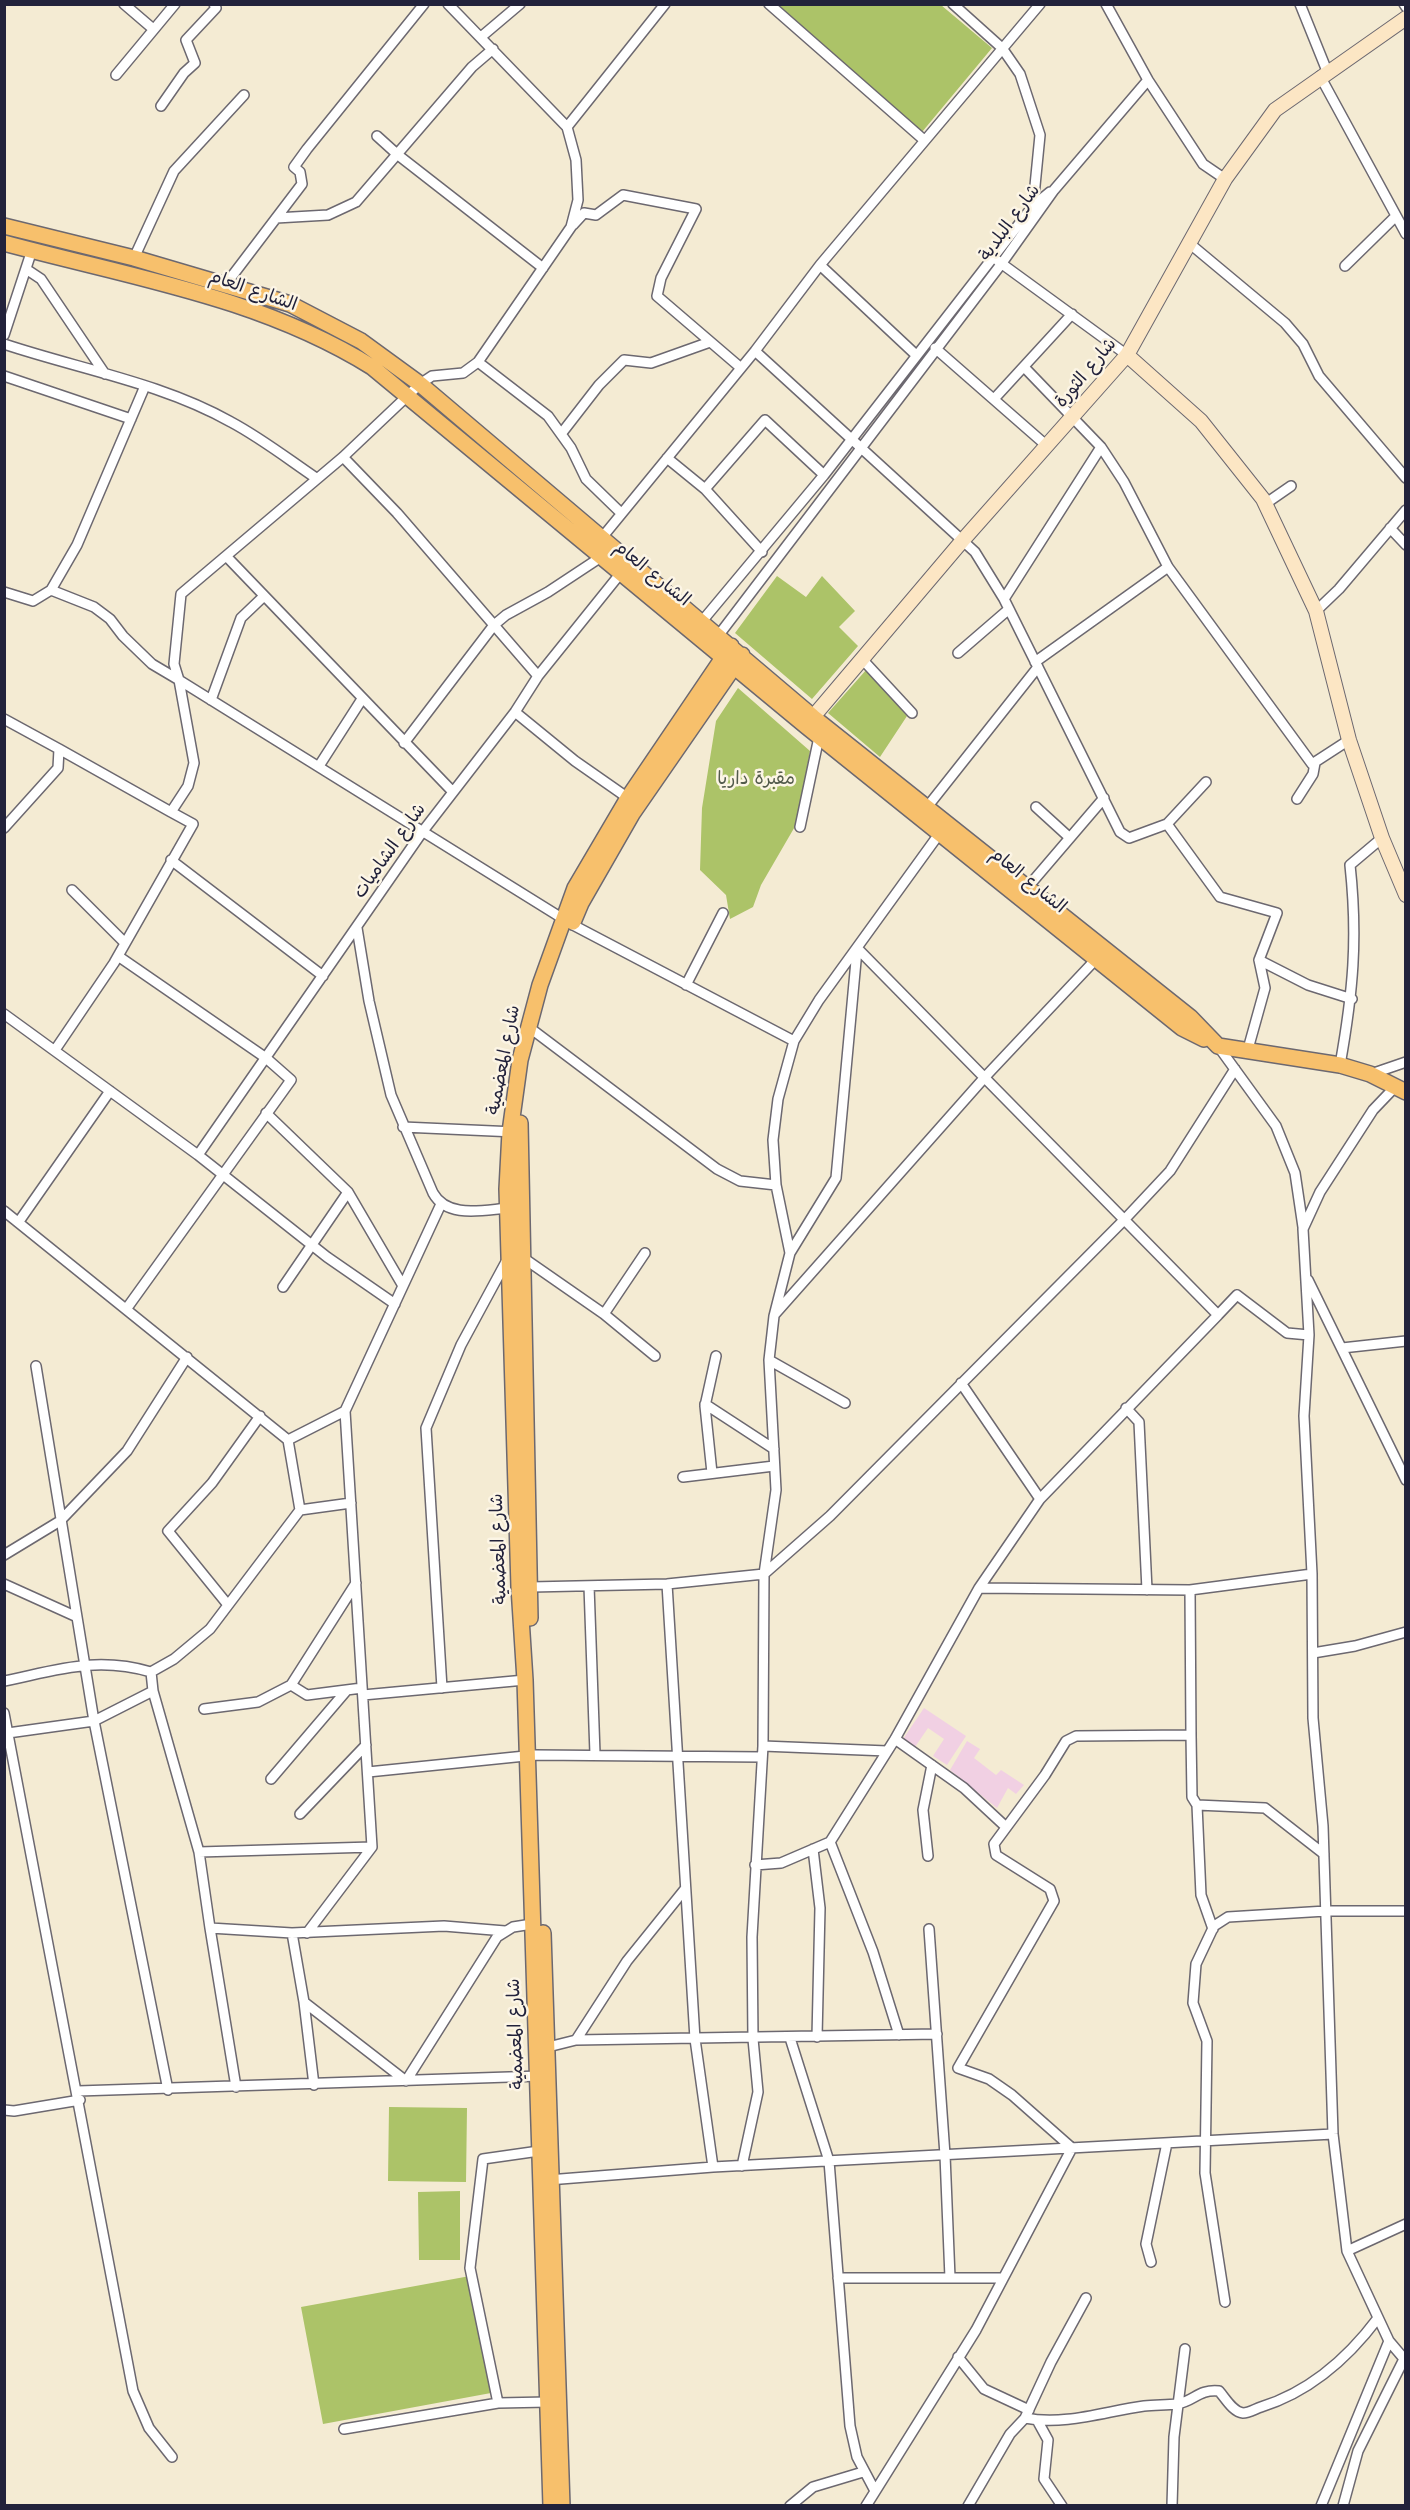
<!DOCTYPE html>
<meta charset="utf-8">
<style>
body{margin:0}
#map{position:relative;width:1410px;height:2510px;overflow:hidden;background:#f4ebd3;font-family:"Shantell Sans",sans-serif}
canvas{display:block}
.frame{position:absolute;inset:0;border:6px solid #22223b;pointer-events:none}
</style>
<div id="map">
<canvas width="1410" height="2510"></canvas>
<div class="frame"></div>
</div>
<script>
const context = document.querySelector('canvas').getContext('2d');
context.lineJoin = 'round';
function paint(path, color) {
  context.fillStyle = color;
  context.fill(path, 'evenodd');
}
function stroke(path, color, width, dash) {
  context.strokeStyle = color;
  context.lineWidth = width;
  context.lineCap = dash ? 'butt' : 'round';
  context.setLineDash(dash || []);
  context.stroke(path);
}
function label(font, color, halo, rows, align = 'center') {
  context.font = font + ' "Shantell Sans","Playpen Sans Arabic",sans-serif';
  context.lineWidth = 5;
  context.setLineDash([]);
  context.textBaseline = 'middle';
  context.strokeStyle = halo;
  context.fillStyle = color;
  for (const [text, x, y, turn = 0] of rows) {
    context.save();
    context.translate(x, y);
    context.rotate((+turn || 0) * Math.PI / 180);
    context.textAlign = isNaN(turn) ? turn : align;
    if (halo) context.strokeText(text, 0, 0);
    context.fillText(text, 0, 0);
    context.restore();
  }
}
paint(new Path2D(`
 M924,1708l42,28 -19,29 -14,-9 11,-17 -16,-11 -13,19 -12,-8z
 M967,1741l13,8 -6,9 22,17 5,-5 23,15 -8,9 -8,-6 -11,20 -47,-38z`), '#f1d0e3');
paint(new Path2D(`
 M774,5h167l51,43 -70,84z
 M777,576l29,21 16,-21 33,35 -16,16 19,19 -46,53 -77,-66z
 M867,669l40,47 -27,41 -52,-44z
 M738,688l72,63 -13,72 -36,62 -8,22 -23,12 -4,-24 -26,-25 2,-62 14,-87z
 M389,2107l78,1 -1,74 -78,-1z
 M460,2191v69h-41l-1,-68z
 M470,2276l21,117 -168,31 -22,-117z`), '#acc368');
const street = new Path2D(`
 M124,4l28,24
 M448,4l119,123 9,33 2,40 -7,27 -93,135 -15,11 -31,3 -12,8 -77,73 -162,137 -7,70 5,16 394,245 221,116
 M769,4l155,136
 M953,4l49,44 18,26 20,61 -7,71
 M1106,4l42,76 55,84 22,15
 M1300,4l27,67
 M1404,4l2,3
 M481,37l39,-33
 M116,75l59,-71
 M1320,76l86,158
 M161,106l23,-33 11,-10 -9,-23 30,-32 -2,-4
 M567,127l98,-123
 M377,136l21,19 145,113
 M276,218l52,-3 28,-13 116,-135 21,-18
 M573,225l11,-12 12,2 27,-20 73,14 -35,69 -4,18 84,72
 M1189,243l96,80 18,21 16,32 87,102
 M134,258l40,-87 70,-76
 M998,261l129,94
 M820,265l95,89
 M1345,266l50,-49
 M26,269l15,10 64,95
 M226,284l76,-100 -2,-12 -6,-5 13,-18 117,-145
 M4,335l28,-85
 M4,344c75,25 158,39 227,78 30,16 57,37 85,56
 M935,348l112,98
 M755,351l220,201 29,47 116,233 9,6 38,-14 53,73 57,16 -18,47 49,25 44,14
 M478,362l70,54 23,32 15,31 35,34
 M1024,367l77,80 23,35 44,85 144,197 37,-24
 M4,376l127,43
 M994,399l78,-85
 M561,434l38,-49 25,-25 27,3 59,-21
 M343,457l54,56 141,163
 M667,458l38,31 57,63
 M705,489l60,-69 59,55
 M1265,504l26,-18
 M1390,528l16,17
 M600,540l155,-189 65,-86 220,-261
 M227,557l226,235
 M51,590l26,-45 68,-159
 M4,592l29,9 18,-11 43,17 16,12 13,17 29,28 27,16 15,83 -6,23 -17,26 22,12 -79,139 -59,87
 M1004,599l97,-152
 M1316,611l23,-22 67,-79
 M698,626l126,-151 209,-269 17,-14
 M715,640l287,-377 52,-73 94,-110
 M958,653l51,-44
 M862,659l50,54
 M1035,662l133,-95
 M211,700l30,-82 22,-21
 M515,712l60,49 53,37
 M4,719l55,30 -1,19 -54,60
 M404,743l90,-118 12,-10 42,-23 53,-35
 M59,749l112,63
 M319,766l43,-67
 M1297,799l16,-25 2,-11
 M1036,807l34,31
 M924,811l114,-144
 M1167,824l39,-42
 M800,827l19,-90
 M171,860l152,116
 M1027,888l77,-90
 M72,890l53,53
 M357,928l12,73 22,94 42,98c15,27 53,16 79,15
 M118,956l148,102 25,22 -164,228
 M686,985l37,-72
 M4,1014l194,141 129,102 68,47
 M534,1031l183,138 23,12 36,4
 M1218,1046l58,80 19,47 8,54
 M1248,1049l17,-61 -6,-28
 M1340,1065c13,-73 18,-126 10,-200l32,-27
 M1371,1074l35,-12
 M1395,1087l-22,23 -53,82 -17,37 6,106 -5,81 8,158 1,144 10,108 10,308 14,117 42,90 17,20
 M266,1113l82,79 55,94
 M403,1127l112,5
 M198,1155l225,-324 92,-119 23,-36 82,-102
 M4,1211l284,229 12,70 51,-7
 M20,1220l90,-129
 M790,1253l46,-75 21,-228
 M522,1257l82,57 51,42
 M1308,1280l98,200
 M283,1287l65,-95
 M604,1314l41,-61
 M775,1314l210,-237 113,-120
 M1218,1315l19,-20 50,38 22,2
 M1342,1348l64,-7
 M769,1360l76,43
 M36,1366l58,355 74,369
 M961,1383l79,116
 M705,1404l69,45
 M1126,1408l13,14 8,168
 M288,1440l57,-29 96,-207
 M712,1473l-7,-67 11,-50
 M683,1477l91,-11
 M4,1555l56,-34 67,-70 60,-94
 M4,1584l73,33
 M667,1584l28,455 18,128
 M589,1586l6,168
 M531,1587l136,-3 97,-10 66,-58 295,-297 45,-48 65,-102
 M979,1588l211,2
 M228,1605l-60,-74 44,-48 48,-67
 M1313,1653l42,-7 51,-14
 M151,1672l2,19 46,161 11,76 82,5 152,-7 61,5
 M4,1681c54,-11 92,-25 147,-9l23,-13 36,-30 90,-119
 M291,1685l16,10 55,-7
 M442,1688l-16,-260 35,-83 46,-85
 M363,1695l162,-15
 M204,1709l54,-7 33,-17 65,-102
 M4,1713l129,678 16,37 23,29
 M8,1733l86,-12 59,-30
 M1191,1735l1,62 5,8 68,3 59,46
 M895,1739l69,49 42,39
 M763,1746l124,5
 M368,1772l167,-17 227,2
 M271,1779l76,-89
 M1197,1805l4,90 12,34
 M300,1814l66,-69
 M830,1842l43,110 26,83
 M813,1849l7,59 -3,129
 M199,1852l173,-5
 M928,1856l-5,-46 9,-45
 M755,1865l26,-2 49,-21 65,-103 84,-151 61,-89 178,-184 -361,-367
 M210,1928l26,159
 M929,1929l16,226 5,123
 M292,1933l12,69 10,83
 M307,1933l65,-86 -27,-436
 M304,2002l102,79 91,-144 16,-10 19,-3
 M790,2038l39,123 21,265 7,31 18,34
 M576,2040l51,-79 58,-72
 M548,2047l28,-7 361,-6
 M78,2091l462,-15
 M4,2110l10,1 66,-11
 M742,2166l16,-74 -5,-53 -1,-102 11,-191 1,-172 12,-84 -7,-130 5,-44 16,-63 -14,-68 -3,-45 5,-41 16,-58 25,-41 123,-170
 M548,2180l165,-13 620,-33
 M1347,2251l59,-27
 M1151,2262l-5,-18 21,-101
 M838,2278h165
 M1225,2302l-20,-129 2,-132 -14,-38 3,-39 18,-38 14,-9 98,-6h80
 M958,2357l26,32 45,21
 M498,2403l50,-1
 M1025,2418c40,8 81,-7 119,-12 11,-1 22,-1 33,-2 18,-3 21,-15 42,-13 7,8 14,21 24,22 6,0 12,-4 18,-6 48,-15 87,-49 117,-89
 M1037,2420l11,20 -4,39 18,27
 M344,2429l154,-26 -28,-135 13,-109 56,-8
 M790,2506l23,-19 50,-15
 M866,2506l110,-176 96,-182 -60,-53 -23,-16 -31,-11 96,-167 -4,-12 -54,-34 -2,-11 51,-69 21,-34 10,-5 115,-1 -1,-145 122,-16
 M968,2506l42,-72 15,-16 26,-56 35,-64
 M1172,2506l2,-69 11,-88
 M1321,2506l68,-165
 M1343,2506l15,-55 46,-92`);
const secondary = new Path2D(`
 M1127,355l74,66 62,78 53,112 33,129 33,98 24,57
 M807,724l156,-184 164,-185 98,-176 50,-69 131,-92`);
const primary = new Path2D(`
 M4,226l130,32 156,46 71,37 59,43 393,333 377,300 28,29 122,19 30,9 36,18
 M4,243c125,34 256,54 368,124l434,359 376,302 22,11
 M573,922l8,-19 51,-89 110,-159
 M520,1123l10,495
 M543,1933l19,573
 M551,2506l-26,-826 -6,-93 -12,-398 3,-57 10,-72 20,-75 35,-97 53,-90 103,-152`);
stroke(street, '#6c6870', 12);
stroke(secondary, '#6c6870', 16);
stroke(primary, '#6c6870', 18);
stroke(street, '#fff', 9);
stroke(secondary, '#fce6c4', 14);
stroke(primary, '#f7c06c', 15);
label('18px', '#22223b', '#fcf5e5', [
 ["شارع البلدية",1010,223,-54],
 ["الشارع العام",253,291,19],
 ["شارع الثورة",1086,373,-50],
 ["الشارع العام",652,574,39],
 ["شارع الشاميات",390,851,-55],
 ["الشارع العام",1028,881,39],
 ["شارع المعضمية",504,1060,-79],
 ["شارع المعضمية",499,1549,-92],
 ["شارع المعضمية",516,2034,-92]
]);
label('18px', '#525a4b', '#fcf5e5', [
 ["مقبرة داريا",756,779]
]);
</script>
